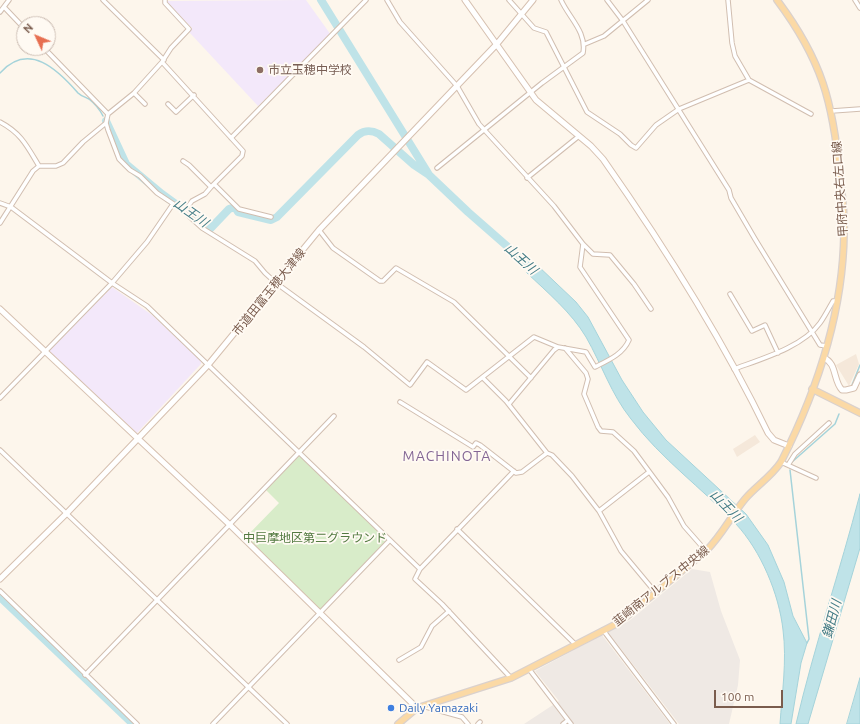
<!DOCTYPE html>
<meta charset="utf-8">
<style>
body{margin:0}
#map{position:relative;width:860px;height:724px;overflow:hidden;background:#fdf6ec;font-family:Ubuntu,sans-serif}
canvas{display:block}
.north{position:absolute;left:16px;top:16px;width:40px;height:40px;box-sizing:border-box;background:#fffaf3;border:1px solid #cabbb1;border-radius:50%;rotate:314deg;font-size:11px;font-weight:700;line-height:16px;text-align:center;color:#7a5c4d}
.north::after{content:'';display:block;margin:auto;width:14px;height:18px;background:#e76f51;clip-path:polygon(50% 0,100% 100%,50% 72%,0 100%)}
.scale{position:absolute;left:714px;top:690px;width:69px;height:18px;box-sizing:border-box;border:2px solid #7a5c4d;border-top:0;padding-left:5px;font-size:12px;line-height:14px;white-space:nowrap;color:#7a5c4d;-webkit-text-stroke:3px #fffaf3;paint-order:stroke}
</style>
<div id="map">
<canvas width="860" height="724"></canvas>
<div class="north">N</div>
<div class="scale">100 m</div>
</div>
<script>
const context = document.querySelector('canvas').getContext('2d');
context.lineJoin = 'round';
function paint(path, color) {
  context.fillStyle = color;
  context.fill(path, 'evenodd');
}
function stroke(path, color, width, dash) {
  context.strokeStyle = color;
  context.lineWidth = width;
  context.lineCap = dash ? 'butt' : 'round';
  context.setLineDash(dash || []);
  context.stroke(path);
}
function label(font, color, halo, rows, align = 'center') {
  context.font = font + ' Ubuntu,"Noto Sans JP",sans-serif';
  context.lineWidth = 3.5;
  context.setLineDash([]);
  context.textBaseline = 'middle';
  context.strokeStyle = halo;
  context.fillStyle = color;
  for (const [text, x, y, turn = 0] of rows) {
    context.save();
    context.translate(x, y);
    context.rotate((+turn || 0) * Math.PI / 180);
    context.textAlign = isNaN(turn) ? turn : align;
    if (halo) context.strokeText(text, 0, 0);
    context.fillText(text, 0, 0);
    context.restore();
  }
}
paint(new Path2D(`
 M856,354l3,10 -10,22 -13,-21z
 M755,435l5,7 -23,15 -4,-8z`), '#f5e8da');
paint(new Path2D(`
 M692,569l18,3 11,39 19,49 -2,25 -9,39h-50l-71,-92 21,-11z
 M602,635l68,89h-146l35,-23 -24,-30z`), '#efe9e4');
paint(new Path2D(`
 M306,0l25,35 -73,71 -69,-74 3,-4 -26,-27z
 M112,287l40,28 49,46v3l-64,69 -88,-82z`), '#f3e8fa');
paint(new Path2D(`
 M299,452l91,88 -71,73 -75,-74 35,-36 -15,-15z`), '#d8ecc9');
const water = new Path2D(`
 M536,264l40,38 12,15 34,63 21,32 23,28 80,74 22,31 16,37 9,34 14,27 -6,20 -10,61h-11c2,-31 7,-63 3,-94 -4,-36 -22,-79 -47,-106 -34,-36 -75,-65 -105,-105 -20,-25 -29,-54 -45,-82 -15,-25 -38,-44 -59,-64z
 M860,494v54l-52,176h-12c18,-77 44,-153 64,-230z
 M860,678v46h-13z`);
paint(water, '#bfe3e8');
stroke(water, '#a5d3da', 1);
stroke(new Path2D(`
 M0,73c29,-32 58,-3 78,20 3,3 7,4 11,6 5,4 11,11 14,17
 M852,385l8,-20
 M792,462l43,-38 4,-10
 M790,470l19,169 -2,4`), '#a5d3da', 1.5);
stroke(new Path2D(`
 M321,0l107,173
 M106,121l20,43 36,30 48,35 19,-20 6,-2 3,5 33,8 6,-3 81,-82c7,-5 13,-5 21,-1l35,31 15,10 39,37 72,63
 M0,597l133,127`), '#bfe3e8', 8);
const street = new Path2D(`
 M103,0l61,60
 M165,0v3l24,26 -18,19 -9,14 -28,31 -26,21 -2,9 2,7 11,29 11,11 10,6 17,17 24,16 21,19 53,33 10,12 11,10 88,64 46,38 17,-23 39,28 68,-53 24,10
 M387,0l13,22 57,64 22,38 75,82 29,38 -3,23 49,73c-6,14 -20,20 -34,27l-9,-15 -28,-5 -4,3 -45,54
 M509,0l25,28 12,4 41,80 33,22 11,11 5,3 20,-23 23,-16 70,-29
 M607,0l16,21 106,169 2,8 24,41 65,106 7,1
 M728,0l4,43 3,13 14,24 62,34
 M855,0l5,8
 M4,7l20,21
 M0,12l9,-12
 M585,44l19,-8 44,-36
 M44,48l64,66
 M162,62l81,89 -1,5 -31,31 -22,-22 -6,-4
 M134,93l11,11
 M168,104l8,8 18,-17
 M832,111l28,-2
 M0,122c21,11 27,24 39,44
 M231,138l135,-138
 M437,168l105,-85 41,-30c4,-21 -14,-35 -22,-53
 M527,178l52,-42
 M214,184l25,25 32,8
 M0,203l11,4 101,76 35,23 273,263 -5,10 27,25 69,74
 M184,212l8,-11 13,-7 6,-7
 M0,223l33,-52 6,-5h17l7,-3 20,-21 23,-19
 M319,230l14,18 47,33h3l13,-13 58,34 77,76
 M583,244l10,10 17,1 24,29 17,25
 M730,294l22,37 13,-6 13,28
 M565,348l21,25 2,6 -4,15 14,33 3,4 12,1 21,19 34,46 16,29 22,25
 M734,369c27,-10 69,-22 86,-46 5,-7 9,-15 13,-22h5
 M483,378l23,23 41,52
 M0,398l112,-115 35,-41 26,-38
 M400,402l73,45 3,-4 4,2 36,28 6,-1 25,-19 5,2 20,21 27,35 22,40 35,42
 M0,450l287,274
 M781,462l35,16
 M788,465l7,-11 34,-31
 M599,511l50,-39
 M457,529l119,116
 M420,569l94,-98
 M0,591l137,133
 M603,630l71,94
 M399,660l22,-13 11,-21 17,-15
 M529,669l42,55
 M85,675l249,-259
 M426,707l36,10 6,7
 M213,724l177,-184
 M478,724l2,-2
 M563,724l5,-4`);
const secondary = new Path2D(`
 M465,0l71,100 55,46 12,13c61,87 119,179 165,274l6,7 15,6
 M0,309l230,216 187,183
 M824,358c13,5 9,23 18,32h4l8,-2 6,-13
 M0,579l67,-66 141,-148 111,-135 177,-185 37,-45`);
const primary = new Path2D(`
 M812,389l48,24
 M398,724l19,-16 94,-30 109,-56 86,-71c16,-16 25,-35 39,-52 11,-13 26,-22 36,-37 36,-71 62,-149 63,-229 1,-19 -2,-38 -4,-57 -7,-74 -18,-116 -63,-176`);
stroke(street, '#d1beb0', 5.5);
stroke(secondary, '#d6c0b0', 7);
stroke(primary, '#dad1cd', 8);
stroke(street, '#fff', 3.5);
stroke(secondary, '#fff', 5);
stroke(primary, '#fbd9a5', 5.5);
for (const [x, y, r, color] of [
 [260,70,4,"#8d6e63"],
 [391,708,4,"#3f7fe0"]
]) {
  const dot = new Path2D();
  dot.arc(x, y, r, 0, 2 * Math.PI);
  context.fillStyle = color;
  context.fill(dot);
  stroke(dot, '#fffaf3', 1.5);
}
label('12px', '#785e54', '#fffaf3', [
 ["市立玉穂中学校",268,70]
], 'left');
label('12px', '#7a5c4d', '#fffaf3', [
 ["甲府中央右左口線",840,189,-94],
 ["市道田富玉穂大津線",269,292,-51],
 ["韮崎南アルプス中央線",661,586,-39]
]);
label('12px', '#537a41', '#fffaf3', [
 ["中巨摩地区第二グラウンド",315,538]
]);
label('12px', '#366cbe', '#fffaf3', [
 ["Daily Yamazaki",399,708]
], 'left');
label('italic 13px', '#437c86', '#fffaf3', [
 ["山王川",191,213,35],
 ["山王川",521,259,42],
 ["山王川",726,506,46],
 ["鎌田川",832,619,-75]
]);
context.letterSpacing = '1px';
label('14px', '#846695', '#fffaf3', [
 ["MACHINOTA",447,456]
]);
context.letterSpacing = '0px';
</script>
